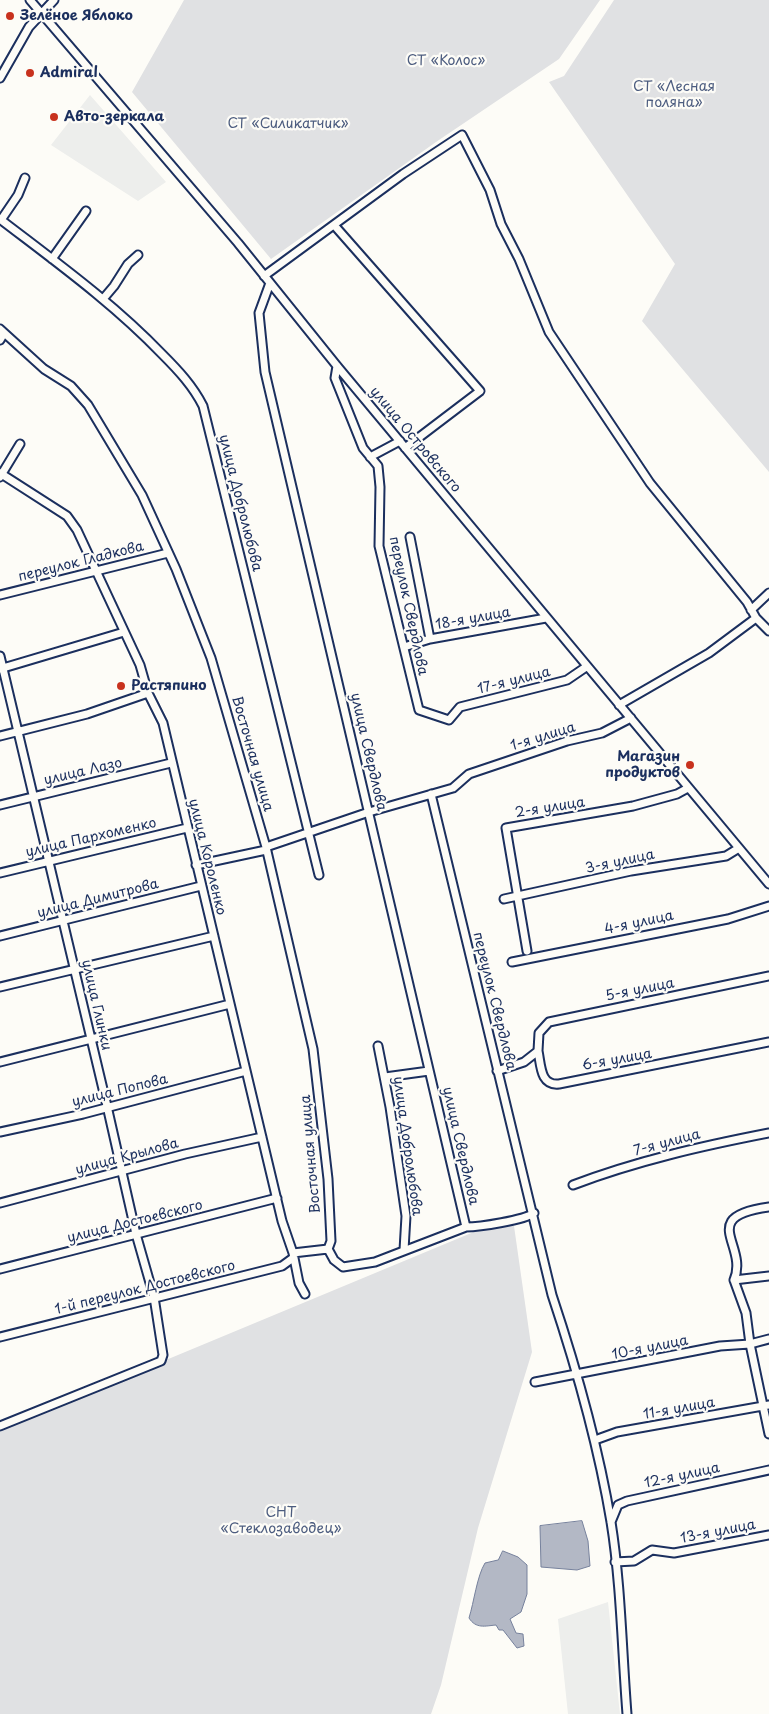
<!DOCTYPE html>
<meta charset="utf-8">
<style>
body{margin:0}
canvas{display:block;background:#fdfcf7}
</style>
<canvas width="769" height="1714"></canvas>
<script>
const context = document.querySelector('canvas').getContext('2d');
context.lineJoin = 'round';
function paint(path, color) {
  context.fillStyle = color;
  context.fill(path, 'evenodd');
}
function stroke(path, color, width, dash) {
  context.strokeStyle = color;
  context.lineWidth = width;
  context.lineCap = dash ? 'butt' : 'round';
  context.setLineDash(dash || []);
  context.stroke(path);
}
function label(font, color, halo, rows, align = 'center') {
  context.font = font + ' "Playpen Sans",sans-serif';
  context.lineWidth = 4.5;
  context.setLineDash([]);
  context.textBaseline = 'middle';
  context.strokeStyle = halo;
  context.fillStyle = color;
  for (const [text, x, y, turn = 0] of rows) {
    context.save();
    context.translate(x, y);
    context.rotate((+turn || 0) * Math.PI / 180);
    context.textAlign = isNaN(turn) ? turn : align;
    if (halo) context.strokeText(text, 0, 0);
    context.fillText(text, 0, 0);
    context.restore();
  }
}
paint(new Path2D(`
 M90,95l76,87 -28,19 -87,-56z
 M608,1602l12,112h-52l-10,-95z`), '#edeeec');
paint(new Path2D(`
 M184,0h416l-41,59 -123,83 -165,117 -139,-167z
 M614,0h155v472l-127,-151 33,-57 -126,-182 15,-6z
 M505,1219l9,7 18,126 -54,176 -37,157 -10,29h-431v-285z`), '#e0e1e3');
const water = new Path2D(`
 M582,1521l6,20 2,25 -13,4 -36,-3 -1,-41z
 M503,1551l15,6 9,8v29l-6,18 -11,7 6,14 7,1 1,12 -7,2 -14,-18h-4l-3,-5c-11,1 -20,4 -27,-7 5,-16 8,-42 16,-55l13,-3z`);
paint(water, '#b3b8c5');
stroke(water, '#76819c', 1);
const minor = new Path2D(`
 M30,0l208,243 99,123 432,518
 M0,78l29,-51 25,-27
 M0,219c56,43 113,84 162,135 16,16 31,32 41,52l116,469
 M1,220l17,-25 7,-17
 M334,225l146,166 -75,57
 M52,259l34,-48
 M264,276l139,-102 59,-39 28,55 11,34 18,35 30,73 101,151 97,119 9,16 13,13
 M270,283l-11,30 6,59 201,855
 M103,299l11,-13 14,-22 10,-9
 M0,329l44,40 27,17 17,19 54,90 34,74 35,89 55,189 47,202 15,130 3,62 -3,8
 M0,340l4,-7
 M337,366l-2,12 28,70 15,18 2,21 -1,59 40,164 30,10 11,-13 107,-27 19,-13
 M370,457l30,-16
 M0,473l67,43 10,14 63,135 8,28 15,30 119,498 11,32 6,30 6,11
 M0,477l20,-33
 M410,537l20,102
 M0,595l168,-42
 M751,610l18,-17
 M404,647l26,-8 116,-21
 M0,656l107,450 29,128 18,63 9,58 -2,6 -161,65
 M0,669l124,-37
 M619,705l90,-52 47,-35
 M0,736l87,-22 61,-21
 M431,794l121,501c25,75 46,149 59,227 10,62 11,129 16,192
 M0,805l171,-42
 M266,847l103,-35 84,-24 16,-14 98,-33 35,-8 29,-15
 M196,865l70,-15
 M0,873l187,-45
 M504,899l127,-28 95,-15 13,-8
 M0,936l201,-50
 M527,951l-21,-123 127,-22 44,-12 11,-6
 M512,962l216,-43 41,-13
 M0,987l214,-51
 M378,1046l12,61 16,109 -2,34
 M538,1051l1,-18 10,-11 220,-46
 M0,1062l230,-58
 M497,1071l27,-9 14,-11c3,14 2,35 21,33l210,-42
 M385,1077l44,-6
 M0,1132l83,-18 163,-43
 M573,1185c63,-24 129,-39 196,-52
 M0,1203l185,-49 77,-17
 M293,1253l35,-4 6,11 9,7 32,-5 91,-35c14,0 58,-7 68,-14
 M0,1269l277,-71
 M734,1280l12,33 4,31 19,90
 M734,1280c15,-35 -38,-63 35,-73
 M734,1280l35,-4
 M0,1337l282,-71 11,-8
 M535,1382l185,-36 30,-2 19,-5
 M595,1440l22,-8 152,-27
 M611,1522l7,-17 9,-4 142,-31
 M615,1562l19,-1 18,-11 22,3 95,-18`);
stroke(minor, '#1b2f5e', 11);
stroke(minor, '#fdfcf7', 7);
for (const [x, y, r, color] of [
 [10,16,5,"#c8321e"],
 [30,73,5,"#c8321e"],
 [54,117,5,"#c8321e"],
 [121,686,5,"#c8321e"],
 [690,765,5,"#c8321e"]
]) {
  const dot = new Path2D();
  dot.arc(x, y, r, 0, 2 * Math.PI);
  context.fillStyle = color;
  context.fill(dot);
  stroke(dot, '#fdfcf7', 2);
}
label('bold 14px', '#1b2f5e', '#fdfcf7', [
 ["Зелёное Яблоко",20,16],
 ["Admiral",40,73],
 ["Авто-зеркала",64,117],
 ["Растяпино",131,686],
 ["Магазин",680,757,"right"],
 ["продуктов",680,773,"right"]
], 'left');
label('14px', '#4c5c7f', '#fdfcf7', [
 ["СТ «Колос»",446,61],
 ["СТ «Лесная",674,87],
 ["поляна»",674,103],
 ["СТ «Силикатчик»",288,124],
 ["СНТ",281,1513],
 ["«Стеклозаводец»",281,1529]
]);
label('14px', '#1b2f5e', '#fdfcf7', [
 ["улица Островского",415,440,50],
 ["улица Добролюбова",240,503,76],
 ["переулок Гладкова",81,562,-14],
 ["переулок Свердлова",408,606,78],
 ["18-я улица",473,619,-10],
 ["17-я улица",514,681,-14],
 ["1-я улица",543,737,-17],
 ["улица Свердлова",368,752,77],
 ["Восточная улица",252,754,74],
 ["улица Лазо",83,772,-13],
 ["2-я улица",550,808,-9],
 ["улица Пархоменко",91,838,-13],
 ["улица Короленко",207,857,76],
 ["3-я улица",620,862,-12],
 ["улица Димитрова",98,899,-14],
 ["4-я улица",639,923,-12],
 ["5-я улица",640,990,-11],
 ["переулок Свердлова",494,1001,76],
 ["улица Глинки",96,1005,77],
 ["6-я улица",617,1060,-10],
 ["улица Попова",120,1091,-14],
 ["7-я улица",667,1143,-15],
 ["улица Добролюбова",407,1146,82],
 ["улица Свердлова",460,1146,77],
 ["Восточная улица",311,1154,-95],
 ["улица Крылова",127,1157,-15],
 ["улица Достоевского",135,1222,-14],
 ["1-й переулок Достоевского",145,1288,-14],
 ["10-я улица",650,1348,-11],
 ["11-я улица",679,1409,-10],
 ["12-я улица",682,1476,-12],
 ["13-я улица",718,1532,-11]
]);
</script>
